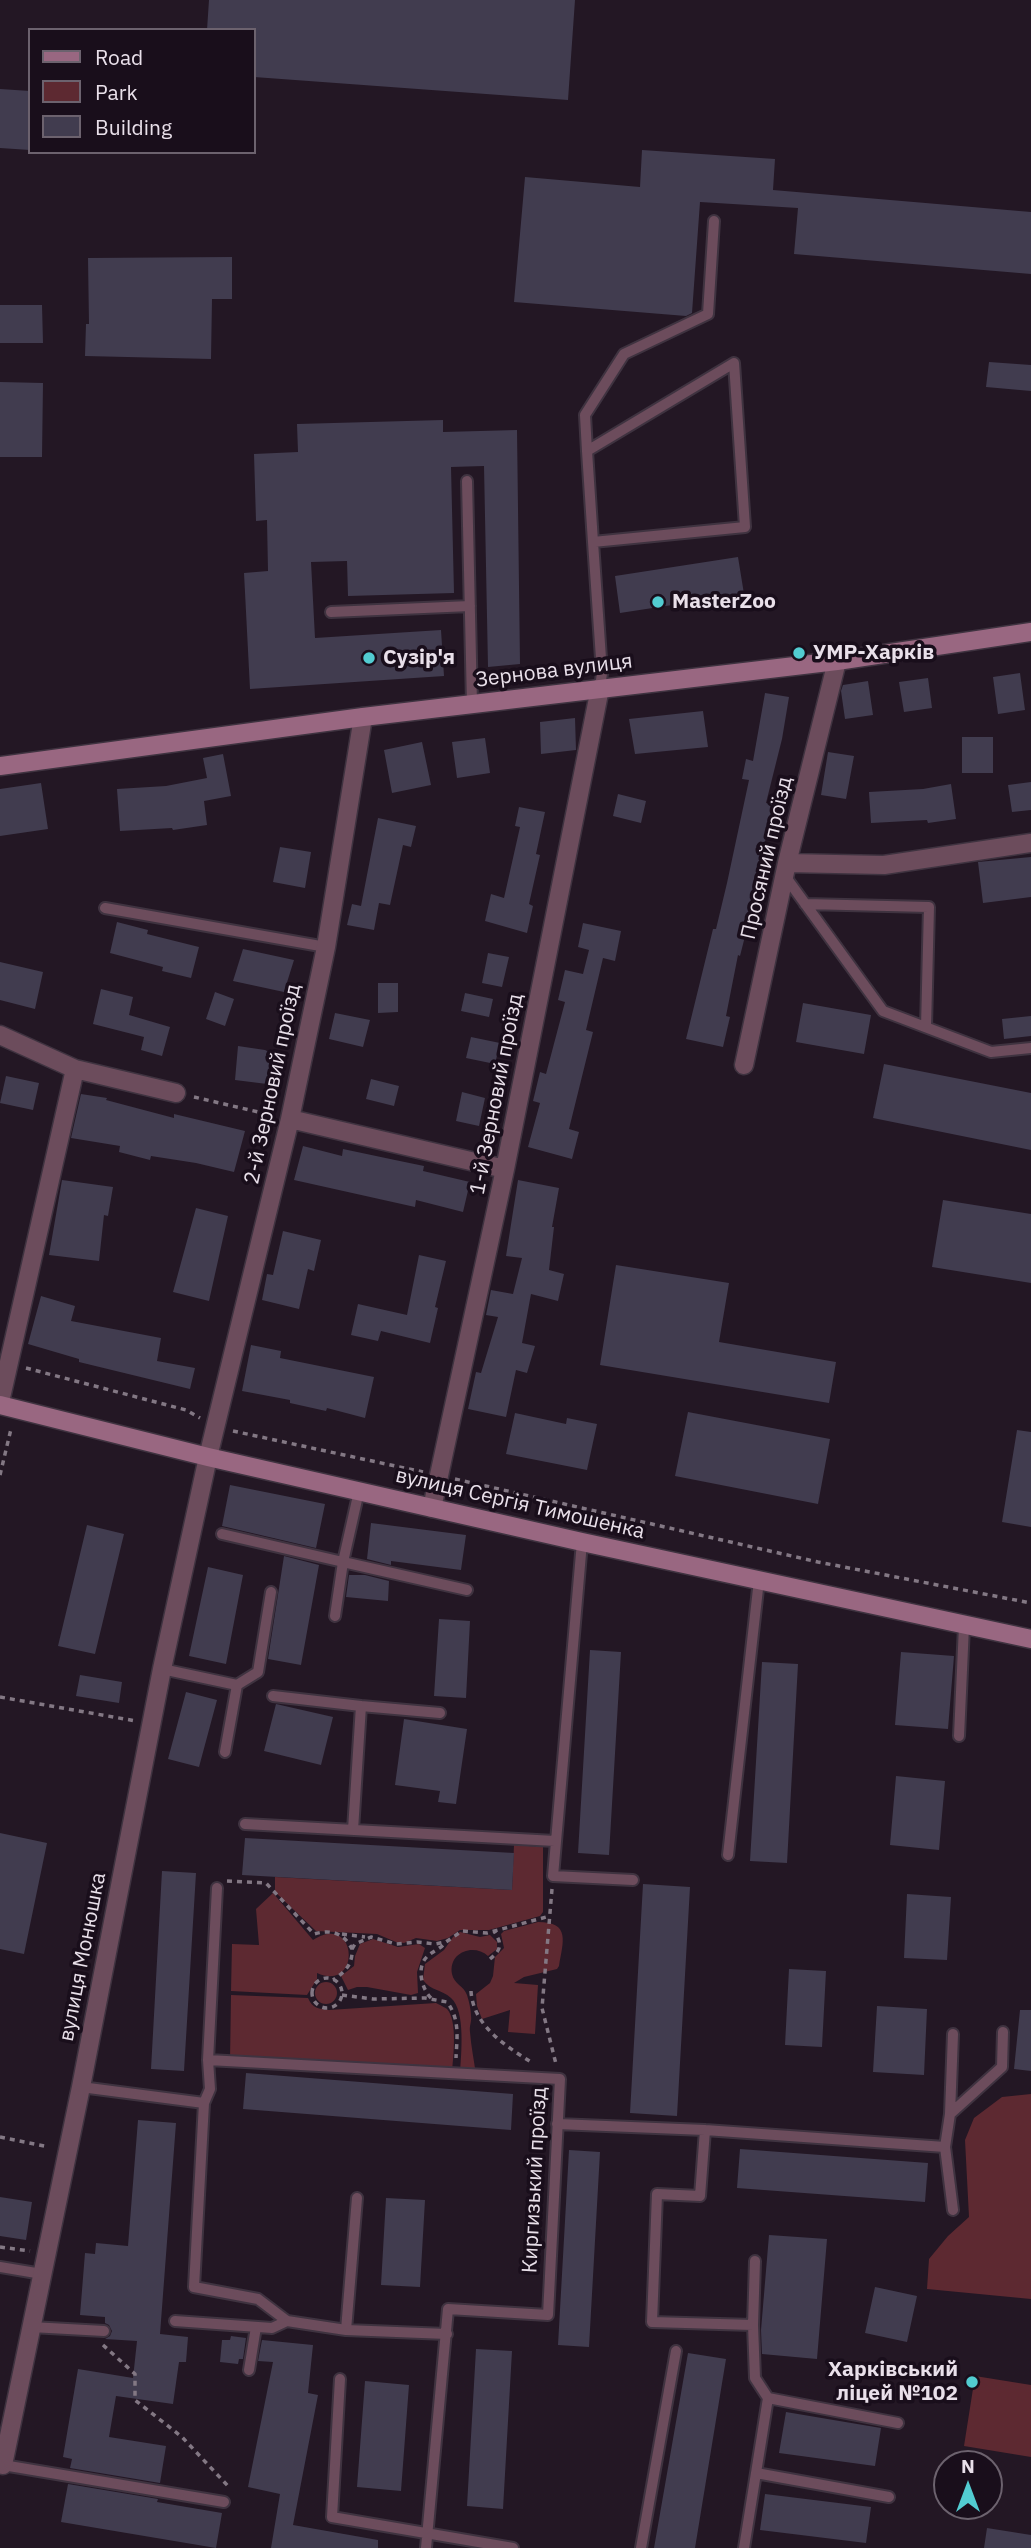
<!DOCTYPE html>
<meta charset="utf-8">
<style>
body{margin:0}
#map{position:relative;width:1031px;height:2548px;overflow:hidden;background:#231724;font-family:"IBM Plex Sans",sans-serif}
canvas{display:block}
.legend{position:absolute;left:28px;top:28px;width:228px;height:126px;box-sizing:border-box;background:#190e1b;border:2px solid #6c626e;margin:0;padding:9px 12px;list-style:none;font-size:21px;color:#e9e0ea}
.legend li{display:flex;align-items:center;gap:14px;height:35px}
.legend b{width:35px;border:2px solid #6c626e}
.north{position:absolute;left:933px;top:2450px;width:70px;height:70px;box-sizing:border-box;background:#190e1b;border:2px solid #6c626e;border-radius:50%;rotate:0deg;font-size:19px;font-weight:700;line-height:28px;text-align:center;color:#e9e0ea}
.north::after{content:'';display:block;margin:auto;width:24px;height:32px;background:#52ccd1;clip-path:polygon(50% 0,100% 100%,50% 72%,0 100%)}
</style>
<div id="map">
<canvas width="1031" height="2548"></canvas>
<ul class="legend">
<li><b style="height:9px;background:#996781"></b>Road</li>
<li><b style="height:19px;background:#5d2931"></b>Park</li>
<li><b style="height:19px;background:#413c4f"></b>Building</li>
</ul>
<div class="north">N</div>
</div>
<script>
const context = document.querySelector('canvas').getContext('2d');
context.lineJoin = 'round';
function paint(path, color) {
  context.fillStyle = color;
  context.fill(path, 'evenodd');
}
function stroke(path, color, width, dash) {
  context.strokeStyle = color;
  context.lineWidth = width;
  context.lineCap = dash ? 'butt' : 'round';
  context.setLineDash(dash || []);
  context.stroke(path);
}
function label(font, color, halo, rows, align = 'center') {
  context.font = font + ' "IBM Plex Sans",sans-serif';
  context.lineWidth = 7;
  context.setLineDash([]);
  context.textBaseline = 'middle';
  context.strokeStyle = halo;
  context.fillStyle = color;
  for (const [text, x, y, turn = 0] of rows) {
    context.save();
    context.translate(x, y);
    context.rotate((+turn || 0) * Math.PI / 180);
    context.textAlign = isNaN(turn) ? turn : align;
    if (halo) context.strokeText(text, 0, 0);
    context.fillText(text, 0, 0);
    context.restore();
  }
}
paint(new Path2D(`
 M514,1845l29,2v65l-3,4 -51,14h-29l-12,8 -11,3 -21,-3 -12,5 -8,-1 -19,-8 -61,-3 -41,-39v-15l237,13z
 M273,1893l40,47c45,-29 49,53 4,33v6l-10,16 -76,-4 1,-47 27,1 -3,-36z
 M538,1922c33,0 25,20 21,44l-2,3 -33,8 -10,6 24,2 -3,49 -27,-2 2,-22 -28,9 -5,-13 -1,-12 14,-11 3,-7 2,-19 9,-9 -3,-14 3,-3z
 M460,1932l20,5 10,-2 7,7v7l-9,7c-14,-13 -40,-4 -36,18 2,10 12,12 15,21 2,6 4,15 4,21 1,5 -2,10 -1,16 1,14 4,28 6,43l-16,-1c1,-19 6,-63 -9,-76 -10,-9 -20,-7 -28,-18l2,-16 19,-14 9,-13z
 M373,1939l25,8 21,-3 6,4 -8,24 1,21 -7,2 -44,-8h-10l-9,3 -7,-14 13,-10 1,-10 5,-12z
 M315 1993a11 11 0 1 1 22 0a11 11 0 1 1-22 0Z
 M231,1995l77,3c4,10 11,11 21,12l107,-7c2,1 10,5 11,6 11,12 6,49 5,64l-222,-12z
 M1031,2094v205l-104,-10 2,-30 19,-23 21,-19 -4,-77 9,-22 28,-21z
 M975,2376l56,9v72l-67,-11z`), '#5d2931');
paint(new Path2D(`
 M209,0h366l-7,100 -314,-23v-47h-47z
 M0,89l30,2v59l-30,-2z
 M642,150l133,9 -2,31 258,22v62l-237,-20 4,-46 -98,-6 -8,111 -6,3 -172,-14 11,-125 115,10z
 M232,257v42h-20l-1,60 -126,-3 1,-32h3l-1,-66z
 M0,305h42l1,38h-43z
 M989,362l42,3v26l-45,-4z
 M0,382l43,1 -1,74h-42z
 M443,420v12l74,-2 3,234 -32,3 -4,-201 -33,1 3,126 -106,3 -1,-35 -36,1 4,76 126,-8 3,46 -194,13 -6,-116 24,-2 -1,-51 -11,1 -2,-67 44,-2 -1,-28z
 M738,557l6,37 -124,19 -5,-37z
 M1020,673l5,37 -27,4 -5,-37z
 M928,678l4,30 -28,4 -5,-30z
 M868,681l5,34 -28,4 -4,-28 2,-6z
 M765,693l24,4 -7,42 -16,64 7,1 -18,85h2l-17,67 -2,-1 -12,61 4,1 -7,30 -37,-8 27,-110h3l11,-46 22,-103 -7,-1 4,-20 7,2z
 M703,711l5,36 -73,7 -6,-35z
 M575,718l1,32 -35,4 -1,-32z
 M962,737h31v36h-31z
 M485,738l5,35 -33,5 -5,-36z
 M422,742l9,43 -39,8 -8,-43z
 M828,752l26,4 -8,43 -25,-4z
 M223,754l8,42 -27,5 3,24 -34,5 -1,-2 -52,3 -3,-42 49,-3 41,-8 -4,-20z
 M1031,782v28l-19,2 -4,-27z
 M41,783l7,46 -48,7v-47z
 M951,784l5,35 -28,4 -1,-3 -56,3 -2,-31 54,-3z
 M618,794l28,7 -5,22 -28,-7z
 M519,807l26,5 -9,42 4,1 -11,49 4,2 -6,27 -42,-12 6,-27 13,4 16,-71 -5,-1z
 M378,818l38,8 -5,21 -8,-2 -13,60 -11,-2 -5,27 -27,-5 5,-21 9,2z
 M280,847l31,5 -6,36 -32,-6z
 M1031,857v40l-48,6 -5,-41z
 M117,922l31,8 -1,4 52,13 -8,31 -29,-7 1,-4 -53,-14z
 M583,923l38,8 -6,30 -12,-3 -17,72 7,2 -24,97 10,3 -7,27 -44,-12 12,-44 -7,-2 7,-29 6,2 19,-72 -7,-2 7,-30 18,4 6,-24 -11,-3z
 M243,949l51,11 -10,32 -51,-11z
 M488,953l21,4 -7,30 -20,-4z
 M0,962l43,10 -8,37 -35,-9z
 M378,983h20v29l-20,1z
 M101,989l32,8 -4,18 41,12 -8,29 -21,-6 3,-13 -51,-13z
 M215,992l19,7 -9,27 -19,-7z
 M465,993l28,6 -4,18 -28,-6z
 M803,1003l68,12 -7,39 -68,-12z
 M335,1013l35,7 -7,27 -34,-8z
 M1031,1016v20l-27,3 -2,-20z
 M471,1037l29,6 -5,21 -29,-6z
 M238,1046l27,4 6,3 -4,31 -32,-4z
 M884,1064l147,29v57l-158,-32z
 M6,1076l33,7 -6,27 -33,-7z
 M371,1079l28,7 -5,20 -28,-7z
 M462,1092l23,6 -6,28 -23,-5z
 M81,1094l26,4 -1,2 68,18v-4l71,17 -11,41 -38,-9 -45,-7 -1,4 -31,-8 1,-6 -49,-8z
 M303,1146l39,10 1,-7 52,11 29,6 -1,5 47,11 -7,30 -47,-12 -1,7 -121,-27z
 M62,1180l51,7 -5,29 -4,-1 -5,46 -50,-6z
 M518,1180l41,8 -7,39h2l-5,43 15,4 -6,27 -27,-7 -9,49 13,3 -8,27 -11,-3 -10,47 -38,-8 8,-37 5,1 17,-56 -12,-2 5,-25 22,4 9,-36 -16,-2z
 M943,1200l88,14v69l-99,-16z
 M196,1208l32,8 -19,85 -36,-9z
 M283,1231l38,9 -7,31 -6,-2 -9,40 -37,-9 5,-26 6,1z
 M419,1255l27,6 -11,46 3,1 -8,35 -49,-12 -3,10 -27,-6 7,-31 49,11z
 M616,1265l113,18 -10,59 117,20 -7,41 -229,-38z
 M41,1296l34,10 -4,15 90,17 -4,23 38,7 -5,21 -111,-27v-3l-51,-15z
 M251,1345l30,6 -1,7 94,19 -9,41 -38,-10 -1,3 -36,-8v-3l-48,-9z
 M688,1412l142,27 -12,65 -143,-28z
 M515,1413l51,11 1,-6 30,6 -10,46 -81,-16z
 M1017,1430l14,2v95l-29,-5z
 M230,1485l95,19 -9,44 -94,-22z
 M371,1523l95,12 -5,35 -70,-9v4l-24,-6z
 M87,1525l37,9 -29,120 -37,-8z
 M284,1556l35,9 -18,100 -33,-6z
 M208,1567l35,8 -17,89 -37,-8z
 M349,1575h16l24,6 -1,20 -42,-4z
 M439,1619l31,2 -4,77 -32,-2z
 M590,1650l31,2 -12,203 -31,-2z
 M901,1652l53,4 -6,73 -53,-4z
 M762,1662l36,2 -11,199 -37,-2z
 M80,1675l42,7 -3,21 -43,-7z
 M186,1692l31,8 -18,67 -31,-8z
 M276,1704l57,13 -12,48 -57,-14z
 M404,1719l63,10 -11,75 -18,-2 2,-11 -45,-6z
 M896,1776l49,5 -6,69 -49,-5z
 M0,1833l47,10 -23,111 -24,-5z
 M245,1838l269,15 -2,37 -270,-15z
 M162,1871l34,2 -12,198 -33,-2z
 M643,1884l47,3 -13,229 -47,-3z
 M907,1894l44,3 -4,63 -43,-2z
 M789,1969l37,2 -4,76 -37,-2z
 M877,2006l50,3 -3,66 -51,-3z
 M1020,2010h11v61l-17,-2z
 M246,2073l267,21 -2,36 -268,-21z
 M138,2120l38,3 -16,211 28,3 -2,25h-7l-6,42 -57,-8 -7,41 57,9 -6,37 -90,-15 2,-9 -9,-2 15,-88 55,9 4,-37 -32,-2 5,-3 2,-5 -3,-6 -4,-2v-6l-25,-2 5,-62 10,1 1,-11 32,3z
 M740,2149l188,14 -3,39 -188,-14z
 M569,2150l31,2 -11,195 -31,-2z
 M0,2197l32,5 -6,38 -26,-4z
 M386,2198l39,2 -5,87 -39,-2z
 M769,2235l58,4 -10,120 -55,-5 -1,-24z
 M875,2287l42,9 -10,46 -42,-9z
 M231,2336l15,2 -3,21h-4l-1,5 -18,-2 2,-22h8z
 M262,2340l51,5 -5,48 10,2 -25,130 85,15v8h-107l9,-54 -32,-7 25,-125 -15,-1z
 M476,2349l36,2 -9,158 -36,-3z
 M688,2353l38,6 -31,189h-41z
 M365,2381l44,4 -8,106 -44,-4z
 M786,2412l95,16 -6,38 -96,-13z
 M68,2484l90,15 -1,3 65,11 -6,35 -155,-26z
 M765,2494l106,13 -5,36 -106,-13z
 M987,2528l44,7v13h-47z`), '#413c4f');
const lane = new Path2D(`
 M587,451l6,91
 M467,481l5,223
 M331,612l139,-6
 M600,688l2,-15 -9,-131 152,-15 -11,-164 -147,88 -2,-36 39,-61 84,-40 6,-93
 M785,876l98,135 108,41 40,-4
 M805,904l124,3 -3,120
 M105,908l221,39
 M222,1534l121,28 16,-71
 M582,1542l-29,334 80,4
 M335,1616l8,-54 124,28
 M162,1669l75,16 -12,67
 M237,1685l21,-13 13,-80
 M273,1696l88,10 -8,124
 M361,1706l79,7
 M959,1736l5,-110
 M245,1824l310,17
 M728,1855l31,-275
 M208,2060l352,19 -12,236 -100,-6 -22,239
 M81,2087l123,16 6,-14 -2,-29 9,-172
 M204,2103l-10,184 64,12 29,22 59,9 101,4
 M950,2114l52,-47 1,-35
 M557,2124l148,6 240,17 5,-33 3,-80
 M705,2130l-5,66 -43,-2 -5,128 101,3 2,-64
 M945,2147l8,63
 M0,2267l42,7
 M175,2321l97,7 15,-7
 M753,2325l2,53 13,20 130,25
 M31,2327l73,4
 M346,2330l11,-132
 M249,2370l7,-43
 M340,2379l-8,138 181,31
 M3,2465l221,37
 M756,2473l133,24
 M641,2548l35,-197
 M744,2548l24,-150`);
const street = new Path2D(`
 M787,863l97,2 147,-22
 M0,1035l75,34 101,24
 M744,1065l43,-202 50,-202
 M290,1119l215,50
 M0,1402l75,-333
 M432,1508l73,-339 95,-481
 M3,2465l78,-378 81,-418 46,-212 82,-338 36,-172 37,-230`);
const secondary = new Path2D(`
 M0,766l363,-49 474,-56 194,-29
 M0,1405l208,52 374,85 449,97`);
stroke(lane, '#3f3340', 14);
stroke(street, '#3f3340', 21);
stroke(secondary, '#3f3340', 21);
stroke(new Path2D(`
 M194,1097l77,18
 M26,1368l160,42 14,8
 M233,1431l190,41
 M0,1475l11,-46
 M455,1479l363,83 213,41
 M0,1697l136,24
 M227,1881l39,2 48,51c17,-5 30,-1 38,15 1,15 -7,23 -19,31
 M552,1889l-10,119 14,56
 M342,1934l23,3
 M352,1949l3,-5 16,-7 25,7 21,-2 18,2 11,-2 16,-11 25,2 63,-17
 M490,1959c12,-10 12,-15 4,-28
 M312 1993a15 15 0 1 1 30 0a15 15 0 1 1-30 0Z
 M471,1991c2,34 33,54 60,71
 M342,1995l31,4 52,-1 22,4c13,17 10,35 9,56
 M431,1998c-9,-9 -14,-28 -6,-39 5,-7 14,-9 19,-15
 M0,2137l49,10
 M0,2247l30,4
 M103,2345l32,29v26l47,37 46,49`), '#837884', 3.5, [5, 5]);
stroke(lane, '#6c4c5c', 10);
stroke(street, '#6c4c5c', 18);
stroke(secondary, '#996781', 18);
for (const [x, y, r, color] of [
 [658,602,7,"#52ccd1"],
 [799,653,7,"#52ccd1"],
 [369,658,7,"#52ccd1"],
 [972,2382,7,"#52ccd1"]
]) {
  const dot = new Path2D();
  dot.arc(x, y, r, 0, 2 * Math.PI);
  context.fillStyle = color;
  context.fill(dot);
  stroke(dot, '#190e1b', 2.5);
}
label('bold 21px', '#e9e0ea', '#190e1b', [
 ["MasterZoo",672,602],
 ["УМР-Харків",813,653],
 ["Сузір'я",383,658],
 ["Харківський",958,2370,"right"],
 ["ліцей №102",958,2394,"right"]
], 'left');
label('21px', '#e9e0ea', '#190e1b', [
 ["Зернова вулиця",554,671,-7],
 ["Просяний проїзд",767,858,-77],
 ["2-й Зерновий проїзд",273,1084,-78],
 ["1-й Зерновий проїзд",497,1094,-79],
 ["вулиця Сергія Тимошенка",520,1504,13],
 ["вулиця Монюшка",83,1957,-79],
 ["Киргизький проїзд",535,2180,-87]
]);
</script>
